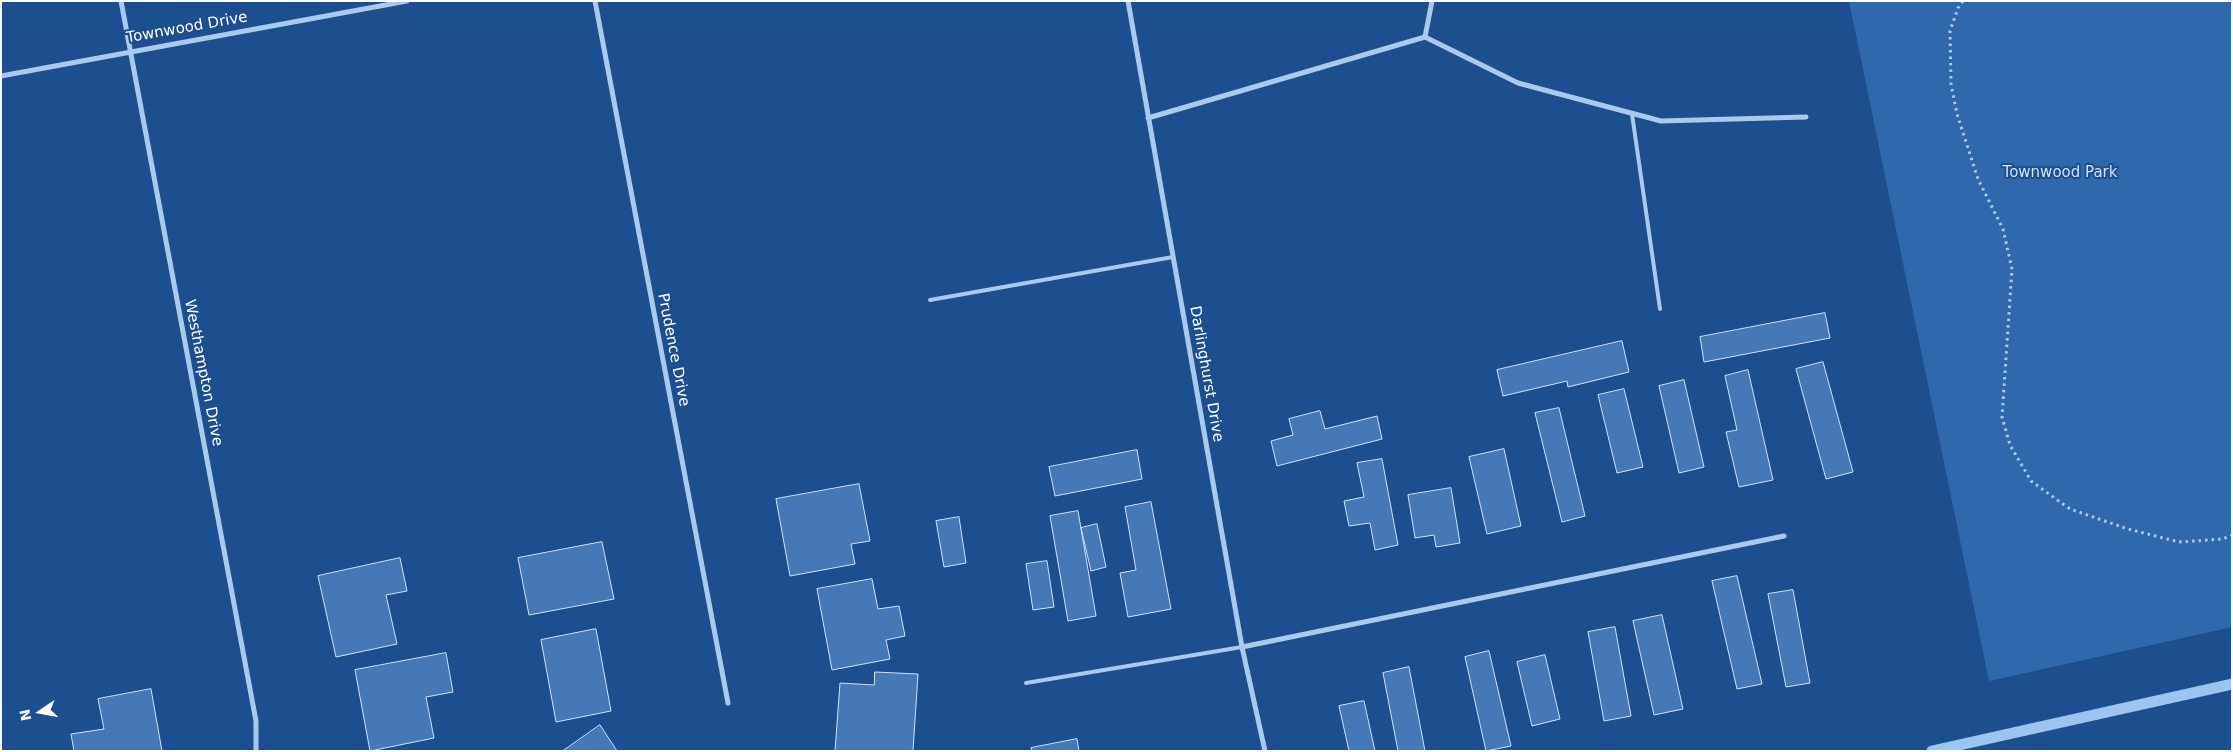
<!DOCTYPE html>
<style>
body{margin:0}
#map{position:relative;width:2233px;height:752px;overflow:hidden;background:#1b4f8f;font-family:"DejaVu Sans",sans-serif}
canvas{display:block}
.frame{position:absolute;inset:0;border:2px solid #fff;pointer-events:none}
.north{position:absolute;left:15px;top:687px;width:50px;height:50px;-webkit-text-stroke:4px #1b4f8f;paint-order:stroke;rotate:258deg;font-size:14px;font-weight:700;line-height:20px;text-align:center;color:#fff}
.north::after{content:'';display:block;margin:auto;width:18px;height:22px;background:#fff;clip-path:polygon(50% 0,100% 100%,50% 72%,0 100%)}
</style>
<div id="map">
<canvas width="2233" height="752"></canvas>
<div class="frame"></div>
<div class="north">N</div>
</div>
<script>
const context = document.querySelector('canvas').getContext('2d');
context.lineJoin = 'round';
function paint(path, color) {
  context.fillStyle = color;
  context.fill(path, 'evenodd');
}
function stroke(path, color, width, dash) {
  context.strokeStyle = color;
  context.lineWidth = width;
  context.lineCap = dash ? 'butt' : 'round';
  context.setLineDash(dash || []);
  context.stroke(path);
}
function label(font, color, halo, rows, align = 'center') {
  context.font = font + ' "DejaVu Sans",sans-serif';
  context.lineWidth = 4;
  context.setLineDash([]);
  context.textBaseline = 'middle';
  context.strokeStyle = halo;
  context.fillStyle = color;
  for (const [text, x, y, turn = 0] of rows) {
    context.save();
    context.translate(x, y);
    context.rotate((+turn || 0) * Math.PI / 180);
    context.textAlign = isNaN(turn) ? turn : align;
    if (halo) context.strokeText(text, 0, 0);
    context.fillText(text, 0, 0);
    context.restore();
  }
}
paint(new Path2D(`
 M1849,1h383v626l-243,54z`), '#2e69ad');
stroke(new Path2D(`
 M1932,751l300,-67`), '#9cc4f0', 11);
const building = new Path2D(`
 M1825,313l5,25 -126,24 -4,-25z
 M1622,341l7,31 -61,15 -1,-6 -64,15 -6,-26z
 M1823,362l30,110 -27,7 -30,-110z
 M1748,370l25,110 -34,7 -13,-55 11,-2 -12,-54z
 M1684,380l20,87 -25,6 -20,-87z
 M1624,389l19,78 -26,6 -19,-78z
 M1559,408l26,108 -23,6 -27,-109z
 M1320,411l5,18 52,-13 5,23 -105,27 -6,-25 22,-6 -4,-16z
 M1504,449l17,77 -34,8 -18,-77z
 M1137,450l5,29 -87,17 -6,-29z
 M1382,459l16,86 -23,5 -5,-27 -21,3 -5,-25 20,-4 -7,-34z
 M859,484l11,57 -19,3 4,20 -65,12 -14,-77z
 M1451,488l9,55 -24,4 -2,-12 -19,3 -7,-43z
 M1151,502l20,107 -43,8 -8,-44 16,-3 -11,-63z
 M1078,511l18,105 -28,5 -18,-105z
 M959,517l7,46 -22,4 -8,-46z
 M1097,524l9,43 -15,4 -10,-43z
 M602,542l12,57 -85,16 -11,-57z
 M400,558l7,33 -21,4 11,49 -61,13 -18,-81z
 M1047,561l7,46 -21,3 -7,-46z
 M1737,576l25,108 -25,5 -25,-108z
 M872,579l6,30 21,-3 6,30 -19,4 4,19 -58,11 -15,-81z
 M1793,590l17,93 -24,4 -18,-93z
 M1662,615l21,94 -29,6 -21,-94z
 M1615,627l16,89 -27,5 -16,-89z
 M596,629l15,82 -55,11 -15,-82z
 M1489,651l22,95 -25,5 -21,-94z
 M446,653l7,39 -27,5 8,41 -64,13 -15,-81z
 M1545,655l15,64 -28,7 -15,-64z
 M1409,667l16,84h-27l-15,-78z
 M875,672l43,2 -5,77h-78l5,-68 34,2z
 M151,689l11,62h-88l-3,-17 33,-5 -6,-30z
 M1364,701l11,50h-26l-10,-45z
 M600,725l17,26h-54z
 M1077,739l2,12h-47l-1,-3z`);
paint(building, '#4478b7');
stroke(building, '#cfe3fa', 1);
stroke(new Path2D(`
 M1963,1l-5,7 -8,23 1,53 6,30 21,65 25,50 9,40 -10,148 8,28 21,36 39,28 58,20 51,13 44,-3 9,-4`), '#a9c9ee', 3, [2.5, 4]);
stroke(new Path2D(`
 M1632,114l28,195
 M930,300l243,-43
 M1026,683l216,-36`), '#a9c9ee', 4);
stroke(new Path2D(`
 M121,1l135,720v30
 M595,1l133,702
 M1128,1l114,646 23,104
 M1425,37l93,46 143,38 145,-4
 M1,76l406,-75
 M1148,118l277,-81 7,-36
 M1242,647l542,-111`), '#a9c9ee', 5);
label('15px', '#fff', '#1b4f8f', [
 ["Townwood Drive",187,28,-10],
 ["Prudence Drive",673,350,79],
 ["Westhampton Drive",203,373,79],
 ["Darlinghurst Drive",1206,374,80]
]);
label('15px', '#cfe3fa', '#1b4f8f', [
 ["Townwood Park",2060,173]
]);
</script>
